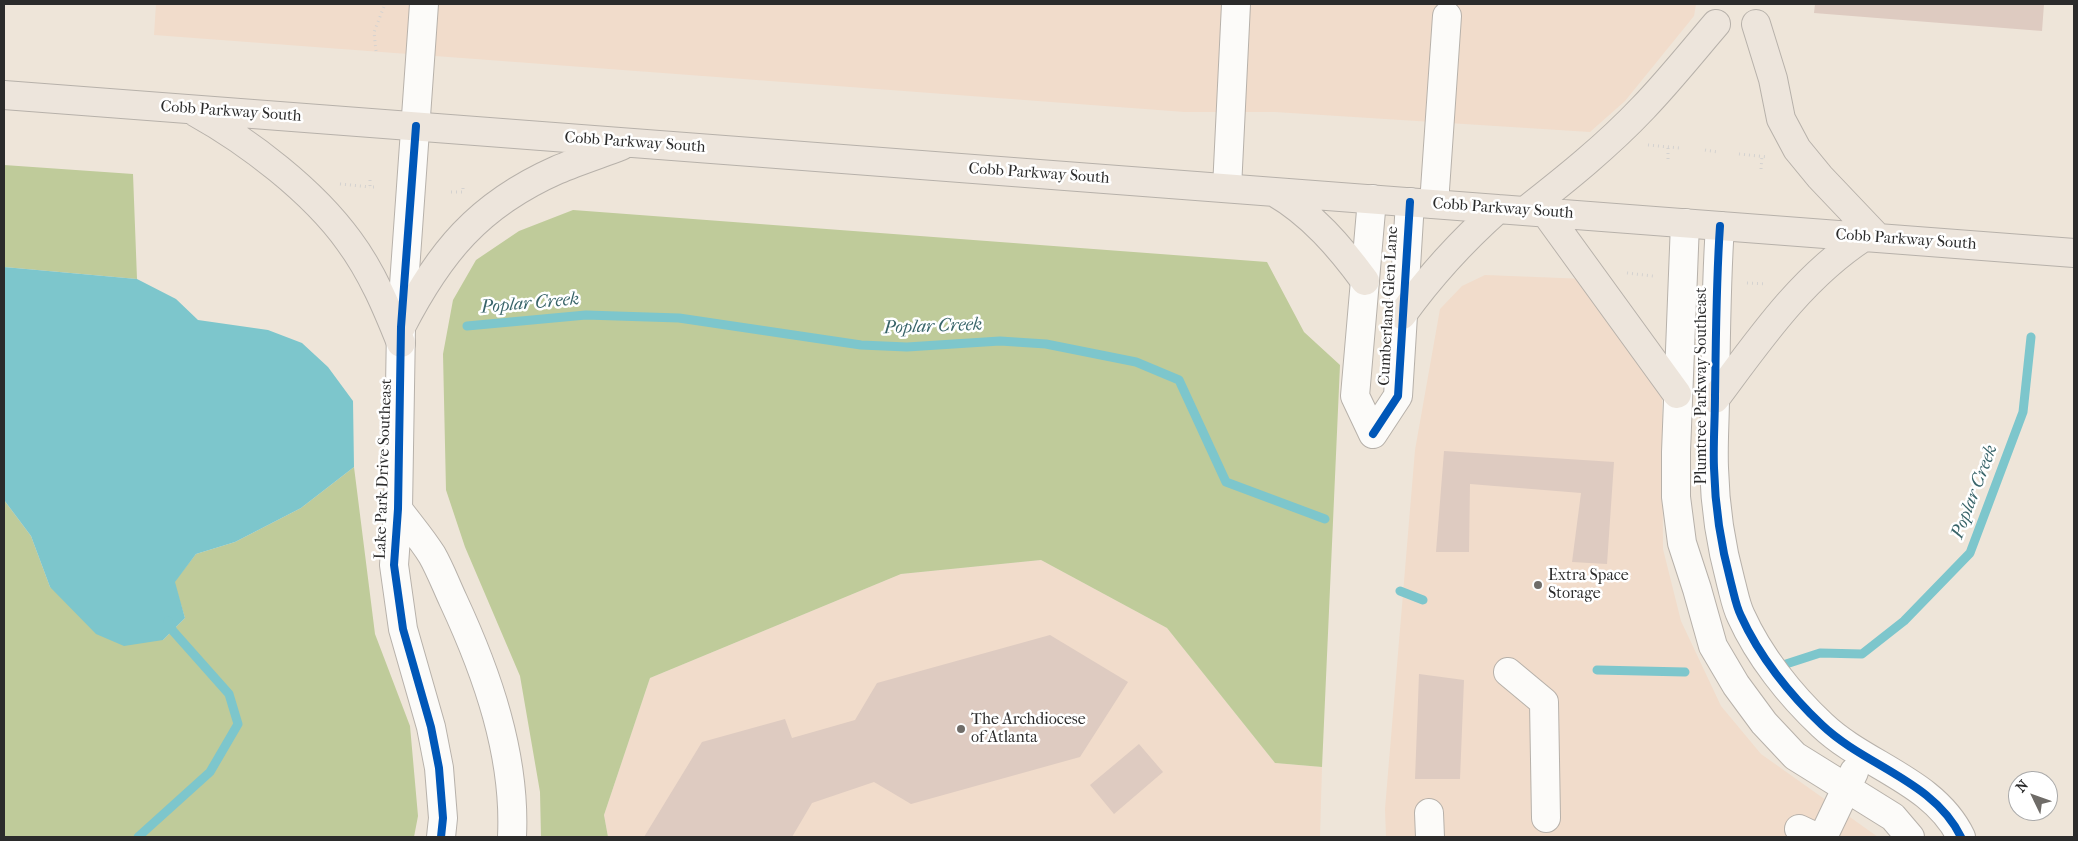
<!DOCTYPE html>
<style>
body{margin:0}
#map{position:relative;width:2078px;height:841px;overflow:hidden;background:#eee5d9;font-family:"IM FELL French Canon",serif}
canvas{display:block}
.frame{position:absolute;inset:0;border:5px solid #2b2b2b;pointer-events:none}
.north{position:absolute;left:2008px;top:771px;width:50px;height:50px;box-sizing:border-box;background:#fff;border:1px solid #aaa;border-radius:50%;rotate:312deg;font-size:14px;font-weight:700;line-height:20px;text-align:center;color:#2b2b2b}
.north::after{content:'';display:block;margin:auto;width:18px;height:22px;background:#6f6c68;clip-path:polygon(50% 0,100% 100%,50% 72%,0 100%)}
</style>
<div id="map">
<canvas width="2078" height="841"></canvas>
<div class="frame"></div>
<div class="north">N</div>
</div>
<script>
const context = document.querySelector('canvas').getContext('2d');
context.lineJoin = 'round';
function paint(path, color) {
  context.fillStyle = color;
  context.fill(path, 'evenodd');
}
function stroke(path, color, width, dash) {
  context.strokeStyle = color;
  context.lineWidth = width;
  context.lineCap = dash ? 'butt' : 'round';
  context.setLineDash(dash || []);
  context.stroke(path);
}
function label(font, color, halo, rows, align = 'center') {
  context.font = font + ' "IM FELL French Canon",serif';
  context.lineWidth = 5;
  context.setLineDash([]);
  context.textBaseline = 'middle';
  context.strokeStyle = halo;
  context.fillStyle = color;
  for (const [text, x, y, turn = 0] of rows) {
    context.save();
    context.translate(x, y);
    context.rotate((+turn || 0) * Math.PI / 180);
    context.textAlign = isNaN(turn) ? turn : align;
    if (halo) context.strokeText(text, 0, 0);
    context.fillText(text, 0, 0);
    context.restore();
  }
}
paint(new Path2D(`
 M156,4h1540l-2,12 -69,85 -35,31 -315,-20h-90l-1031,-77z
 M1485,275l102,4 75,118 1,152 18,72 40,85 40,48 117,83h-492l-1,-28 30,-359 25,-141 22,-23z
 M1041,560l126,68 108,135 47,4 -2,70h-712l-4,-22 46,-137 251,-104z`), '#f1dccb');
paint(new Path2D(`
 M4,165l129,9 4,105 -133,-12z
 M573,210l694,52 37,70 36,33 -18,402 -47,-4 -108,-135 -126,-68 -140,14 -251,104 -46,137 4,22h-67l-1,-45 -20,-116 -55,-129 -19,-57 -3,-136 10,-54 23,-40 43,-29z
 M354,467l21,167 35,92 8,90 -4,21h-410v-337l27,36 19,51 113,53 22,-22 -11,-36 22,-28 39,-12 66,-34z`), '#bfcb9a');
paint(new Path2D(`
 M4,267l133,12 39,20 22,21 70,10 34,13 26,24 25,34 1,66 -53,41 -66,34 -39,12 -21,28 10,36 -22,22 -39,6 -28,-12 -46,-47 -19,-51 -27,-36z`), '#7dc6cc');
stroke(new Path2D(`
 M467,326l119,-11 93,3 182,27 46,2 93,-6 46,3 90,18 43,18 47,102 99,37
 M1400,591l23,9
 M1783,665l37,-12 42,1 42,-33 66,-68 53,-141 8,-75
 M1597,670l88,2
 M138,837l72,-65 28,-48 -9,-30 -56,-63 -5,-10`), '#7dc6cc', 9);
paint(new Path2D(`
 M1815,4h229l-2,27 -228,-18z
 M1444,451l170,11 -7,102 -35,-2 9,-69 -111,-9 -1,68h-33z
 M1050,635l78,47 -48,75 -169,47 -37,-22 -62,21 -20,34h-148l58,-95 83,-23 7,19 63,-18 22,-37z
 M1419,674l45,6 -4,99h-45z
 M1139,744l24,28 -49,42 -24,-29z`), '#decbc1');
const minor = new Path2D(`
 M424,4l-23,323 -3,182 -4,56 9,64 28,98 8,41 4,50 -2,19
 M1227,188l9,-184
 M1372,199l-17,197 18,38
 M1434,204l13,-188
 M1685,223l-9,229v45l6,46 15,46 16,57 23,39 28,38 31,33 98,61 17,20
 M1720,226c-4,57 -4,113 -5,170 0,24 -2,48 -1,72 1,39 7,78 17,115 3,11 5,23 10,33 18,40 49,79 81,109 43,41 112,56 139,112
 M1373,434l25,-38 12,-194
 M398,509c11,15 24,30 34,46 8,14 14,30 21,45 34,73 63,155 59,237
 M1508,672l36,30 2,116
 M1429,813l1,24
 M1799,829l17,8
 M1823,837l31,-65`);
const major = new Path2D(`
 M1756,24l17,55 8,40 16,30 23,28 58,61
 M4,95l2070,158
 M195,112c54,30 118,79 154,129 23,31 38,67 52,102
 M1274,192c38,22 66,55 91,89
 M1525,211c41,-32 82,-65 118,-103 26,-27 49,-56 73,-84
 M1545,212l132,182
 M1402,315c28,-39 60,-74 96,-106
 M401,327c38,-74 77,-122 156,-157 21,-9 43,-16 64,-24
 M1715,399c44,-59 86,-121 149,-162`);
stroke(minor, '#b7b1aa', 30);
stroke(major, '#b7b1aa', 30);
stroke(new Path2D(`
 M376,51l-2,-19 11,-28
 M1648,145l32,3
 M1705,150l13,2
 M1739,154l29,3
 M1668,159v-12
 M1761,169l1,-13
 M370,180v7h5
 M340,184l30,3
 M451,192h12v-6
 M1627,273l26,3
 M1747,283l19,1`), '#d4d2d0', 3, [1, 4]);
stroke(minor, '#fcfbf9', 28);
stroke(major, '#ede5dc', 28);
stroke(new Path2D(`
 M416,126l-15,201 -3,182 -4,56 9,64 28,98 8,41 4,50 -2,19
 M1720,226c-4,57 -4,113 -5,170 0,24 -2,48 -1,72 1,39 7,78 17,115 3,11 5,23 10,33 18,40 49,79 81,109 43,41 112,56 139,112
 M1373,434l25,-38 12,-194`), '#0057b8', 8);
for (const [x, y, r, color] of [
 [1538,585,5,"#6f6c68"],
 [961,729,5,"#6f6c68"]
]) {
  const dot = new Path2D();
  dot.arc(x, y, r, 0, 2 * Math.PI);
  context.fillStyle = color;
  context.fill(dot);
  stroke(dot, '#fff', 2);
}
label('16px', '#2b2b2b', '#fff', [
 ["Cobb Parkway South",231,112,4],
 ["Cobb Parkway South",635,143,4],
 ["Cobb Parkway South",1039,174,4],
 ["Cobb Parkway South",1503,209,4],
 ["Cobb Parkway South",1906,240,4],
 ["Cumberland Glen Lane",1389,306,-87],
 ["Plumtree Parkway Southeast",1702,386,-90],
 ["Lake Park Drive Southeast",384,469,-88]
]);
label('16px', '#2b2b2b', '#fff', [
 ["Extra Space",1548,576],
 ["Storage",1548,594],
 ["The Archdiocese",971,720],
 ["of Atlanta",971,738]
], 'left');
label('italic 18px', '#386469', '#fff', [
 ["Poplar Creek",530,304,-5],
 ["Poplar Creek",933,327,-2],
 ["Poplar Creek",1975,492,-69]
]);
</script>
